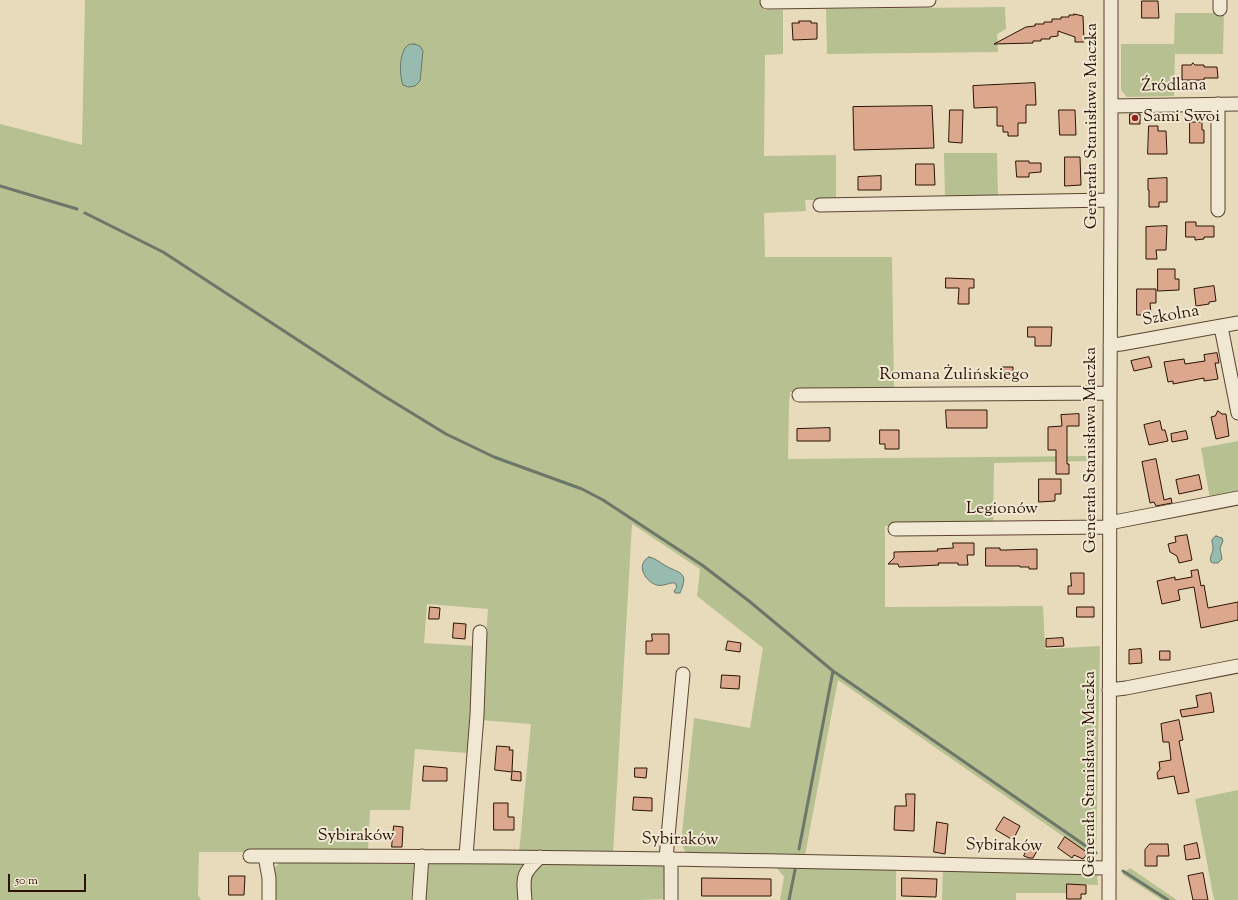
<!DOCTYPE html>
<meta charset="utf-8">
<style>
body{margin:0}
#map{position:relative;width:1238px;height:900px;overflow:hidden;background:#e8dbbb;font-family:"Sorts Mill Goudy",serif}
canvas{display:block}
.scale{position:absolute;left:8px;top:874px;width:78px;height:18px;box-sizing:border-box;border:2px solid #2c1203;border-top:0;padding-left:5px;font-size:12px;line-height:14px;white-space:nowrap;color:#2c1203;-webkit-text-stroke:3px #f0e8d3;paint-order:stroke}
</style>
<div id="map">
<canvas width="1238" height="900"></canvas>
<div class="scale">50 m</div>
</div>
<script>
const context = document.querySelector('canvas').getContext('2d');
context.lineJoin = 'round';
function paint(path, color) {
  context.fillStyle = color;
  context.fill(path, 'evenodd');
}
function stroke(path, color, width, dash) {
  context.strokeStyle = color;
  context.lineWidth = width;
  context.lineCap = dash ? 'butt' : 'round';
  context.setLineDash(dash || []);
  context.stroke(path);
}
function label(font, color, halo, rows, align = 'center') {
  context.font = font + ' "Sorts Mill Goudy",serif';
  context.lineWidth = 4;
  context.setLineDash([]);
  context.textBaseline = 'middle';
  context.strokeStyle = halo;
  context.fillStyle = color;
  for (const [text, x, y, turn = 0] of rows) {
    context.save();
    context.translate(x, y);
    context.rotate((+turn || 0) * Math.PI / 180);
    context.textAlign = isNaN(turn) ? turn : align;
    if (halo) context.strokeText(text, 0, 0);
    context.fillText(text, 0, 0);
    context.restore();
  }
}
paint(new Path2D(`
 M85,0h680l-1,10h19v44l-18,1 -1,101 72,-1v45h-31l1,11 -42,2 1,44h127l2,134 -104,1 -1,12 -1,55 302,-3v5l-96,2 -1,61 -108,2v81l158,-1 2,43 55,-3 -4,213 -258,-179 -33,175 -20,2 -99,-4 -5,-10 13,-125 56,10 13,-80 -66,-52 3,-27 -68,-45 -19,331 -94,-2 12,-129 -51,-4 8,-111 -61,-5 -3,39 50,3 -7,107 -52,-4 -5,61h-40l-2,40 -100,2h-69l-1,43 3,5h-201v-776l82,21z
 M1005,7l1,22 -9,5 1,18 -171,2 -1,-45z
 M1175,13h49l-1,41h-48l-1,42 -47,1 -6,-7v-46h53z
 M944,153h53l1,44 -53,2z
 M1238,441v53l-28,5 -9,-51z
 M1238,790v110h-24l-19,-101z
 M543,859l121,5 -1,35 -22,1h-112l2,-29z
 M531,861l-12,13 2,26h-95l3,-36z
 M281,862l133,2 -3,36h-137l-1,-31z
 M777,868l119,2v30h-116l4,-23z
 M1130,868l47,32h-15l-40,-26z
 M943,870l154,3 1,12 -31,-1v9h-51v7h-74z`), '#b6c090');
const water = new Path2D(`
 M414,44l6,2 3,5 -3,30 -5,5 -7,1 -5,-2c-4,-9 -4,-34 5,-40 2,-1 4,-1 6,-1z
 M1216,536l6,2 1,3 -3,7 2,11 -4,4h-5l-2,-1c-2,-6 2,-8 2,-14 0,-6 -4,-8 3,-12z
 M649,557c7,1 11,6 17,9 15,8 23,6 14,27h-5l-1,-2 3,-4 -2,-4c-6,-1 -12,4 -18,2 -10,-2 -23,-20 -8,-28z`);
paint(water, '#97bbae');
stroke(water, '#6c776a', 1);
stroke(new Path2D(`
 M0,186l77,23
 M85,213l78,39 216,141 67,41 48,23 88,32 21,11 99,65 47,36 84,70 263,182
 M799,849l34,-178
 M1123,871l45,29
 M789,900l6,-30`), '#6c776a', 3);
const building = new Path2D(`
 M1142,1h16l1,17h-17z
 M1074,14l9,2 1,26h-9v-5l-17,-6v5l-8,1v2h-9v2h-8v2l-39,1 32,-17 9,-1v-2h9v-2h8v-3h9v-2h8v-2h5z
 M799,21h12v2h6v16l-24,1 -1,-17h7z
 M1193,63l2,2h9v2h13l1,11h-14v2h-22v-15h9z
 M1035,83l1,22h-10v18h-8v13h-10v-4h-5v-6h-6v-19l-23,1 -1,-22z
 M932,106l2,42 -80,2 -1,-43z
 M950,110h13l-1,33 -13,-1z
 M1059,110h16l1,25h-16z
 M1130,114h10v10h-10z
 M1190,122h12v8h2v13h-14z
 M1149,126h9v5h8l1,23h-19z
 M1065,157h15l1,28 -16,1z
 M1016,161h13v2h12v9l-12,1v4h-12z
 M916,164h18l1,21h-19z
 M881,176v14h-23v-13z
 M1167,178v24h-8v5h-10v-17h-1v-11z
 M1186,222h10v4h18v11h-10v2l-9,1v-3h-9z
 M1167,226l-1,24h-10l1,9h-11v-32z
 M1158,269h17v10h4v11l-21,1z
 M946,278l28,1v9h-5v16h-11l1,-16h-13z
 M1214,286l2,15 -7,1v2l-13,2 -2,-17z
 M1137,289h19v14h-6l1,12h-14z
 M1028,327h24l-1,19h-16v-9h-7z
 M1217,353l2,10h-4l3,16 -14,2v-3l-31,6v-3l-5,1 -4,-20 20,-3 1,5 20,-3 -1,-6z
 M1149,357l3,10 -18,4 -3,-10z
 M1002,367h11v13h-11z
 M946,410h41v18h-40z
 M1218,411l4,3h4l3,22 -13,3 -5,-22 4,-1z
 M1079,414v12h-12v38h2v10h-13v-24h-8v-23l14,-1 -1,-11z
 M1160,421l2,9h3l3,11 -19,4 -5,-20z
 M830,428v13h-33v-12z
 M880,430h19v19h-14v-5h-5z
 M1186,431l2,8 -16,3 -1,-8z
 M1156,459l8,41 7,-2 1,5 -16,3 -2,-4 -4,1 -8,-41z
 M1199,475l3,14 -23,5 -3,-14z
 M1039,479h22v15h-6v7l-16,1z
 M1187,535l5,25 -13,3 -2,-7 -7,-4 -2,-8 8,-2 -1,-5z
 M953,543h21v12h-7l1,10h-10v-2h-20l1,2 -40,2 -1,-3h-10l6,-6v-6l44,-1 -1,-2 16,-1z
 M986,548h14v2h6l31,-1v20h-8v-2h-9v-1h-34z
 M1198,570l3,16 3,-1 4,23 30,-6v18l-37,8 -7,-41 -16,3 2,10 -18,4 -5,-23 18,-4v3l17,-3 -1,-6z
 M1071,573h13v21h-16v-8h3z
 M430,607l10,1 -1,11h-10z
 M1077,607h17v10h-17z
 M454,623l12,1 -1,15 -12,-1z
 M652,634h17v20h-23v-13h6z
 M1063,638l1,8 -18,1v-8z
 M728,641l13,2 -1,9 -14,-2z
 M1141,649l1,14 -13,1v-14z
 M1160,651h10v9h-10z
 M722,675l18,1 -1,13 -18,-1z
 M1211,693l3,19 -32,5 -2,-7 18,-3 -2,-11z
 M1179,720l4,20 -4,1 10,51 -11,2 -4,-18 -16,3 -1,-6 3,-4 -1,-7 12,-2 -2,-18h-6l-2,-18z
 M497,746l13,1 -1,3h4l-1,21 9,1v9l-10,-1 1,-8 -17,-2z
 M424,766l23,2v13h-24z
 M635,768h12l-1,10 -11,-1z
 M906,794h9l-1,37 -20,-1 1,-24h11z
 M634,797l18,1v13l-19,-1z
 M494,803h14v14h6v13h-20z
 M1004,817l16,9 -7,14 -17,-10z
 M937,822l11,2 -3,30 -11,-2z
 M394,826l9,1 -1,20h-10z
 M1065,837l23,16 -5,6 -9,-4 -2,3 -14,-10z
 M1030,843l9,4 -6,11h-4l-5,-2z
 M1197,843l3,15 -14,2 -2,-14z
 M1150,844h18l1,12h-12v10h-12v-16z
 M1203,873l5,27h-15l-5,-24z
 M229,876h16l-1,19h-15z
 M702,878l69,1v17h-69z
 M902,878l35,1 -1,18 -34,-1z
 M1067,884l19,1v9h-5v5h-14z`);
paint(building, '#dba88d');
stroke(building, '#2c1203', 1);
const minor = new Path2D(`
 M1220,0v9
 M767,2l162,-2
 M1111,106l127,-2
 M820,205l291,-5
 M1218,210v-106
 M1221,327l17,86
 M1110,345l11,-1 117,-21
 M799,395l311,-2
 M1109,523l129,-25
 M895,529l214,-2
 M1109,690l17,-2 112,-22
 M250,856c287,-1 573,6 859,12
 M265,856l4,22v22
 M466,856l11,-141 3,-83
 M666,858l17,-184
 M671,858v42
 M419,900l3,-44
 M525,900c-2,-24 -3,-26 15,-43
 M1109,900l1,-507 1,-193v-200`);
stroke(minor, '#5b4431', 15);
stroke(minor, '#f0e8d3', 13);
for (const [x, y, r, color] of [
 [1135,118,4,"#8f2418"]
]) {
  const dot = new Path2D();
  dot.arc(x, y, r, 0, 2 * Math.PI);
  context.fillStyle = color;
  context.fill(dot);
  stroke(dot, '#f0e8d3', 1.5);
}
label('17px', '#2c1203', '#f0e8d3', [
 ["Źródlana",1174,87,-1],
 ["Generała Stanisława Maczka",1093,126,-90],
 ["Szkolna",1171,317,-10],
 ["Romana Żulińskiego",954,376],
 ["Generała Stanisława Maczka",1092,450,-90],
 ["Legionów",1002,510],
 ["Generała Stanisława Maczka",1091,774,-90],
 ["Sybiraków",356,837],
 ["Sybiraków",680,841,1],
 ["Sybiraków",1004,847,1]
]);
label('17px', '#2c1203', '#f0e8d3', [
 ["Sami Swoi",1143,118]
], 'left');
</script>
